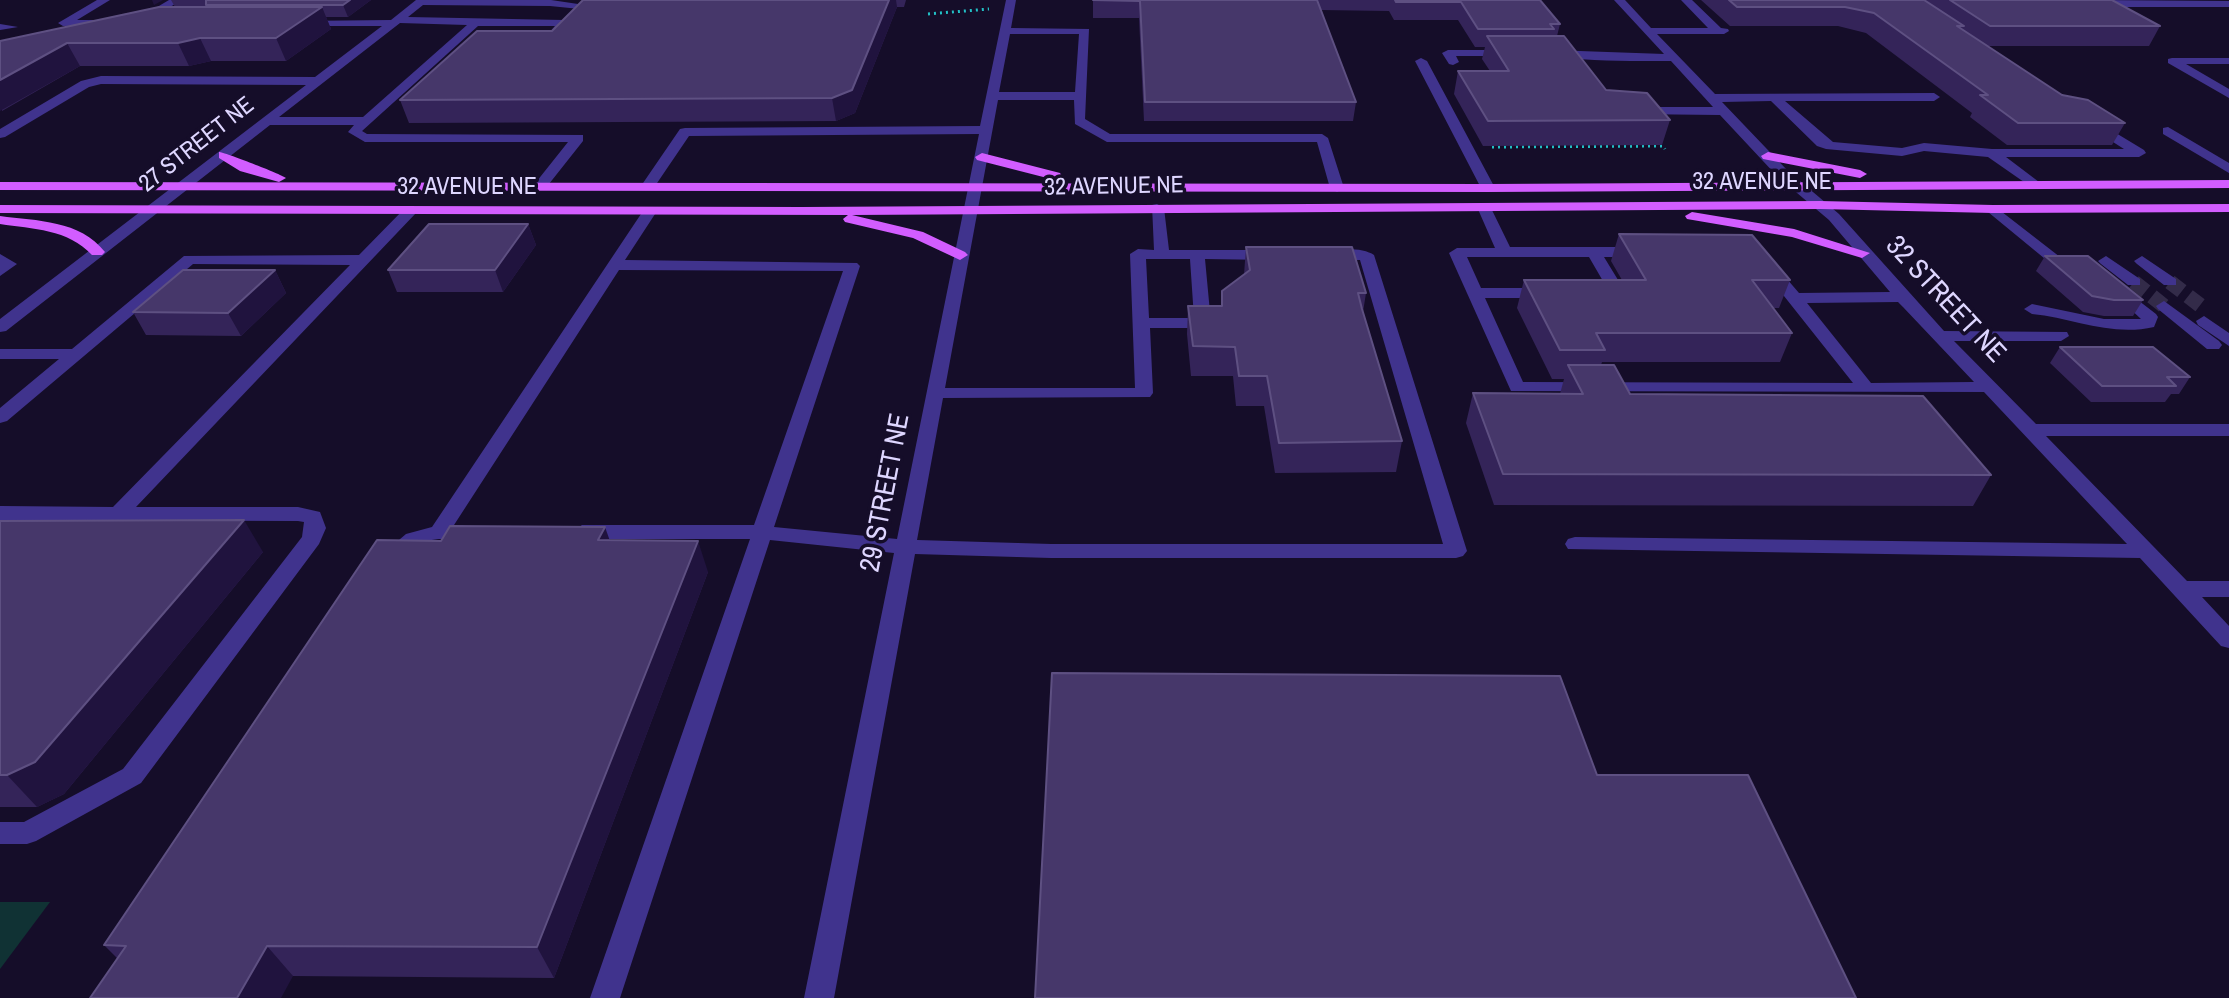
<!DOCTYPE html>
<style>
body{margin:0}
canvas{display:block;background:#150d29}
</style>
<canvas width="2229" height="998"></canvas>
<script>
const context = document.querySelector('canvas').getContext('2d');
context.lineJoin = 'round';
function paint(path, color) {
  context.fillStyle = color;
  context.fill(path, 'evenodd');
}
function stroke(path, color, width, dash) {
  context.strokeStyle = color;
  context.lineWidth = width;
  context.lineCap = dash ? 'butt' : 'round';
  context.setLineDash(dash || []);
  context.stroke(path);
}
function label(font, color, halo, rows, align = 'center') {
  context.font = font + ' "Archivo Narrow",sans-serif';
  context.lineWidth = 7;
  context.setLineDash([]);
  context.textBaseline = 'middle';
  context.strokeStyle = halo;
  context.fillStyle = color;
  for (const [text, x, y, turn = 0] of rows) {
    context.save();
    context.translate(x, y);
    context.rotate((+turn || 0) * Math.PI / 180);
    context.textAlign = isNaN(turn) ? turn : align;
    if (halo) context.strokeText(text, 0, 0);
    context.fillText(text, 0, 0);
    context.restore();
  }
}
paint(new Path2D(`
 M0,902h50l-50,67z`), '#103234');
stroke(new Path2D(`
 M2134,282l30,24
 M2170,282l31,24`), '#332b49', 15, [15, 8]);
stroke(new Path2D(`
 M928,14l61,-5
 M1492,147l171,-1 2,3`), '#22c0c6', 3, [2, 4]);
paint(new Path2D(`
 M97,0h13l-33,20h35l5,3 -1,2 -53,1 -5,-3z
 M169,0h13l-36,21 -9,-2z
 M416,0h135l54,8 -5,3 -50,-5 -127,-1 -15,12 156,3 5,3 -20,20 -6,-3 12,-14h-77l-116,105 5,3 216,1v6l-38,48 -12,-3 35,-44h-203l-17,-10 6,-7h-84l-264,206 -6,1v-13l306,-234 -205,-1 -12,3 -84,50 -5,1v-9l81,-48 20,-5 214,1 67,-51h-78l-4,-1v-4l91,-1zM400,23l67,2 -104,92h-84z
 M1006,0h10l-5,28 78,1 -4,90 25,15h212l6,4 16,50 -7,4 -7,-4 -13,-46h-210l-32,-18 -1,-24h-76l-53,288h190l-5,-134 8,-5 16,1 -2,-45 5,-1 7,4 5,42h103l8,5 -8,5 -67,-1 6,64 -8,5h-53l3,65 -3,4 -207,1 -26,142 134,4h392l-83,-284h-32l-8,-5c11,-8 43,-8 54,0l93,296 -4,5 -7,2h-405l-136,-4 -81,444h-30l90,-445 -124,-13 -150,458h-30l160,-459h-168l-10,-7 10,-7h172l89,-254 -224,-1 -165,255 27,2 3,5 -3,5c-19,5 -40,-2 -59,6 -15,7 -21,24 -39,19l-4,-5 27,-23 26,-7 211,-316 7,-4 7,4 -32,49 232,3 3,3 -86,261 123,12 82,-405 -290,2 -36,53 -12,-3 39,-57 5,-1 295,-2zM1010,34h69l-4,58h-76zM1146,259h44l4,59h-45z
 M1614,0h11l26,28h57l-27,-28h11l29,28 7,1 1,2 -5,3h-67l58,60 219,-1 6,4 -6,4h-149l48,41 69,6 22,-5 68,6h132l-33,-21v-6l5,-1 48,29 2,3 -7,4h-133l33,25 2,3 -7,4 -46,-32 -64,-6 -22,5 -76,-7 -9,-3 -46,-45 -49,1 65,68 52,44 105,117 123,1 2,4 -8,5h-107l82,83h193v12h-183l141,145h42v16h-27l27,29v22l-8,-2 -81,-88 -572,-9 -3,-5 3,-5 7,-2 552,7 -143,-152 -473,-1 -62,-138 8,-5h38l-18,-41 2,-3h10l21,43h131l8,5 -8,5h-37l22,36 -8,5 -18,-2v-6l7,-2 -18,-31h-122l14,31h65l8,5 -8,5h-61l38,84 330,1 -92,-116 3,-3h10l25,29 91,-1 -61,-72 -52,-44 -57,-61 -89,-1v-6l4,-1h78l-42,-46c-42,0 -84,1 -124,-6l-2,-2 6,-3 113,4zM1898,302l5,5 71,75 -103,1 -64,-80z
 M2092,0l137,1v6h-125z
 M0,24l18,3 -18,3z
 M1448,50h63l6,3 -6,3h-55l3,6 -6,3 -4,-1 -7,-11z
 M1421,58l6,3 68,127 -2,3 -12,-3 -66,-127z
 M2172,58h57v6h-43l43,25v9l-61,-35v-4z
 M2168,127l61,36v10l-66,-39v-6z
 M1993,205l67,52v6h-10l-62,-51v-6z
 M411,206l7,4 -2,3 -280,294h162l22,5 6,16 -7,16 -178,239 -105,58 -9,3h-27v-22h24l99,-53 179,-232 2,-15 -6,-1 -298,-1v-14l113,1 237,-242 -157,-1 -186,157 -7,2v-15l59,-49h-59v-10h72l112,-93 175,-1 47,-48z
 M0,254l17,10 -17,12z
 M2106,256l34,23v6h-12l-27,-21 -3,-3z
 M2142,256l34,23v6h-12l-27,-21 -3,-3z
 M2117,284l39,30 2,3 -4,10c-43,10 -80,-9 -122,-13l-8,-5 8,-5 72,15h37l-32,-30z
 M2164,301l55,40 3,4 -3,4h-12l-49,-40 -2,-3z
 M2204,316l25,17v13l-31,-21 -2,-4z`), '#40338d');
paint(new Path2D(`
 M219,152c5,0 62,22 67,26l-7,4 -39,-11 -21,-13z
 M1768,152l92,18 7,4 -7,4 -97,-19 -2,-3z
 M982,153l78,20 2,3 -7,4 -78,-20 -2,-3z
 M2229,180v8l-741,4 -1488,-2v-8l1488,2z
 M1820,201l173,4 236,-1v8l-236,1 -173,-4 -968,6 71,17 42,20 3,3 -8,5 -47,-22 -68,-16 -2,-3 5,-4 -848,-2v-8l803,2z
 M1692,212l102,17 76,24 -8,5 -70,-21 -105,-18 -2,-3z
 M0,216c37,5 80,4 105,36l-3,3h-10c-24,-26 -59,-26 -92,-31z`), '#d25dff');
paint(new Path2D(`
 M171,0h200l-23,17h-22l5,12 -45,32h-75l-22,5h-109l-78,45 -2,-70 175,-34z
 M583,0h323l-2,7h-7l-42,106 -19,8 -427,2 -9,-23 152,-69z
 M1093,0h447l20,24 -3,12 49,54 64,30 -8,25 -179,1 -29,-52 4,-23h32l-8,-12 3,-12h-10l-17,-27h-64l-5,-9 -68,-1 35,92 -3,19h-209l-5,-103h-46z
 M1701,0h411l48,26 -11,20h-161l74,49 63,28 -13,22h-105l-37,-28 2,-4 -106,-80 -28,-7h-108z
 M528,224l8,21 -33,47h-106l-9,-22z
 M1619,234l171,46 -11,28h-6l19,25 -12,29h-178l-1,3 29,29 361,81 -18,31 -479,-1 -28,-82 7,-30 87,1 4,-15h-12l-35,-71 7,-28h98l-11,-19z
 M1246,247l120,46 -3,19 39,129 -6,31 -121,1 -11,-67h-28l-3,-30h-42l-4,-42 1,-28h33l1,-15 22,-16z
 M2045,256l98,44 -10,16h-29l-21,-4 -47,-41z
 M275,270l11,23 -45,43 -95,-1 -13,-23z
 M2060,347l130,30 -11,17h-8l-6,8h-74l-41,-39z
 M0,521l263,31 -199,242 -27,13h-37z
 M610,541l98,31 -154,406 -261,-2 -176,-18 -13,-13z`), '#342459');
paint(new Path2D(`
 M152,0h11l-9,5z
 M350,0h21l-23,17 -5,-12z
 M889,0h7l1,7 -42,106 -19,8 -4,-23z
 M322,7l9,22 -45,32 -10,-23z
 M200,38l11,23 -22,5 -11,-23z
 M67,43l13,23 -80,45v-31z
 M528,224l8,21 -33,47 -8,-22z
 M275,270l11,23 -45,43 -13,-23z
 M244,520l19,32 -199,242 -27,13 -30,-32z
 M605,527l11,31 -18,-18z
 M698,541l10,31 -154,406 -17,-31z
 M267,946l26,30 -12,22h-44z`), '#20133e');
const building = new Path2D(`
 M206,0h144l-7,5h-137z
 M583,0h306l-37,90 -20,8 -432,2 77,-69h75z
 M1093,0h224l39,102h-211l-5,-101z
 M1395,0h145l20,24h-10l4,5h-76l-17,-27h-65z
 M1729,0h195l40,26h-7l105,69 26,5 37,23h-107l-38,-28h8l-114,-82 -29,-6h-108z
 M1950,0h162l48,26h-170z
 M159,7h163l-46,31h-76l-22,5h-111l-67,37v-39z
 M1487,36h77l42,54 41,3 23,27 -182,1 -30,-50h51z
 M429,224h99l-33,46h-107z
 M1619,234l133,1 38,45h-38l40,53h-196l9,17h-45l-36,-70h122z
 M1246,247h106l14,46h-8l4,16 40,132 -123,2 -12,-67h-28l-4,-29 -42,-1 -5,-40h34v-15l28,-21z
 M2045,256h43l55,44h-29l-22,-4z
 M183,270h92l-47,43 -95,-1z
 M2060,347h93l37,30h-23l9,9h-74z
 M1568,365h46l16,29 293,2 68,79 -488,-1 -30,-81 110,1z
 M244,520l-209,242 -28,13h-7v-254z
 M450,526l155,1 -7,13 100,1 -161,406 -270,-1 -30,52h-147l36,-52 -22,-1 273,-405 64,1z
 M1052,673l508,3 37,99h151l108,223h-821z`);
paint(building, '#46376a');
stroke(building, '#5e5082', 2);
label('24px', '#ded6ff', '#150d29', [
 ["27 STREET NE",197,145,-38],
 ["32 AVENUE NE",1762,183],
 ["32 AVENUE NE",1114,187,-1],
 ["32 AVENUE NE",467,188]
]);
label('28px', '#ded6ff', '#150d29', [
 ["32 STREET NE",1945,300,47],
 ["29 STREET NE",886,493,-79]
]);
</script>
